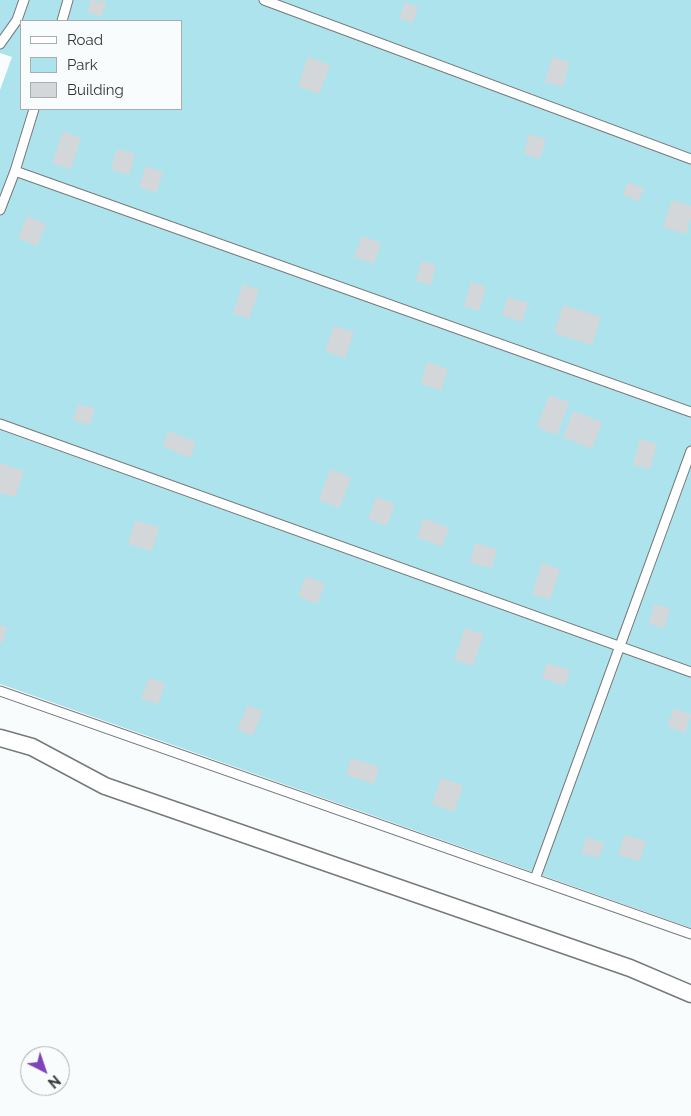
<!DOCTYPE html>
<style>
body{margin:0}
#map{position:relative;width:691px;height:1116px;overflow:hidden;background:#f8fcfd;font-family:Raleway,sans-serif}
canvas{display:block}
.legend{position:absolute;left:20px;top:20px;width:162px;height:90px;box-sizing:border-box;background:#f8fcfd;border:1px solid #aaadae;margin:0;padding:6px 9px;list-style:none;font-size:15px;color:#353737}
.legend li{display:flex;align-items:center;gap:10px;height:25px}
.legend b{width:25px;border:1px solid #aaadae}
.north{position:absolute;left:20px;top:1046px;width:50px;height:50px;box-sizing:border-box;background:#f8fcfd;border:1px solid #aaadae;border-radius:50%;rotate:139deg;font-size:14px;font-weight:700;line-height:20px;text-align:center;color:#353737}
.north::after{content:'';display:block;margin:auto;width:18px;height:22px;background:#7e43b9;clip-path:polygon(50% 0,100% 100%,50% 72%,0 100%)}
</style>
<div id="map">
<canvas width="691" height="1116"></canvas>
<ul class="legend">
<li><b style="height:6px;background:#fff"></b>Road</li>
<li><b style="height:14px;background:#ade3ed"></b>Park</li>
<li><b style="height:14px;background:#d3d7d9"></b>Building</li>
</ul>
<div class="north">N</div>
</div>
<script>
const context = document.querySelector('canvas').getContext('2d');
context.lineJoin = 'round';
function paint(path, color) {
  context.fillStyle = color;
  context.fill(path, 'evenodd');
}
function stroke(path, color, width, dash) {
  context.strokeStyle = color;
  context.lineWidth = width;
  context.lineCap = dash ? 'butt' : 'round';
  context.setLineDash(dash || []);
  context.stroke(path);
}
paint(new Path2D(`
 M0,0h691v928l-691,-244v-594l12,-33 -12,-4zM21,21h160v88h-160z`), '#ade3ed');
paint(new Path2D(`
 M91,0l16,2 -6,15 -14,-5z
 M405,2l13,5 -5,16 -14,-5z
 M308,57l22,8 -11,29 -21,-8z
 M552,57l17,5 -6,25 -18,-5z
 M63,131l18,7 -10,31 -19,-6z
 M529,134l17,5 -6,20 -16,-5z
 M117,149l18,5 -6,21 -18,-6z
 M146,166l17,6 -7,21 -17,-6z
 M627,182l17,6 -5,13 -16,-6z
 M672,200l19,6v11l-5,17 -23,-7z
 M27,216l19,8 -9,22 -19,-8z
 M362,236l19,7 -7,21 -20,-7z
 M421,261l15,4 -5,20 -15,-4z
 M471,282l15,5 -7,24 -15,-5z
 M243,284l16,6 -10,29 -16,-6z
 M508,297l20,6 -6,19 -20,-7z
 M563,305l38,12 -9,28 -38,-12z
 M334,325l20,8 -9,25 -20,-7z
 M427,362l21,7 -7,21 -20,-6z
 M549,395l20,7 -12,33 -20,-8z
 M78,404l17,4 -5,17 -17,-5z
 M573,411l29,11 -10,27 -29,-12z
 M169,431l27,11 -6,16 -27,-12z
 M640,439l17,5 -7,25 -17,-4z
 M0,463l24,8 -9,26 -15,-4z
 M330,469l21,8 -11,31 -21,-8z
 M376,497l19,7 -8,22 -19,-7z
 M424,518l25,10 -7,19 -25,-10z
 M135,521l24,6 -7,24 -24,-7z
 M475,543l22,6 -5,19 -22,-5z
 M542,563l18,6 -10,31 -18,-6z
 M306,576l19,8 -8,20 -19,-8z
 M654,604l16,4 -5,20 -16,-4z
 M0,625l7,2 -4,16 -3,-1z
 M465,628l19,6 -11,32 -19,-6z
 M547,663l23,7 -5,16 -23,-8z
 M149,678l16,5 -7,21 -17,-5z
 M248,705l15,7 -11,24 -15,-7z
 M674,708l17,7 -6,18 -18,-7z
 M351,758l28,9 -5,17 -28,-9z
 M441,778l22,8 -9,26 -22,-8z
 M624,835l22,6 -6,20 -22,-6z
 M587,837l17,6 -5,15 -18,-5z`), '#d3d7d9');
const service = new Path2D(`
 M264,0l427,159
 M62,21l6,-21
 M0,44l17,-24 7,-20
 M34,109l-19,62 676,241
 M0,210l15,-39
 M0,424l691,248
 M0,691l691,243
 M535,879l156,-428`);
const minor = new Path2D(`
 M0,738l32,9 73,39 525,182 61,26`);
stroke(service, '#75797a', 11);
stroke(minor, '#75797a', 19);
stroke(service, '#fff', 9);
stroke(minor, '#fff', 16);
</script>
